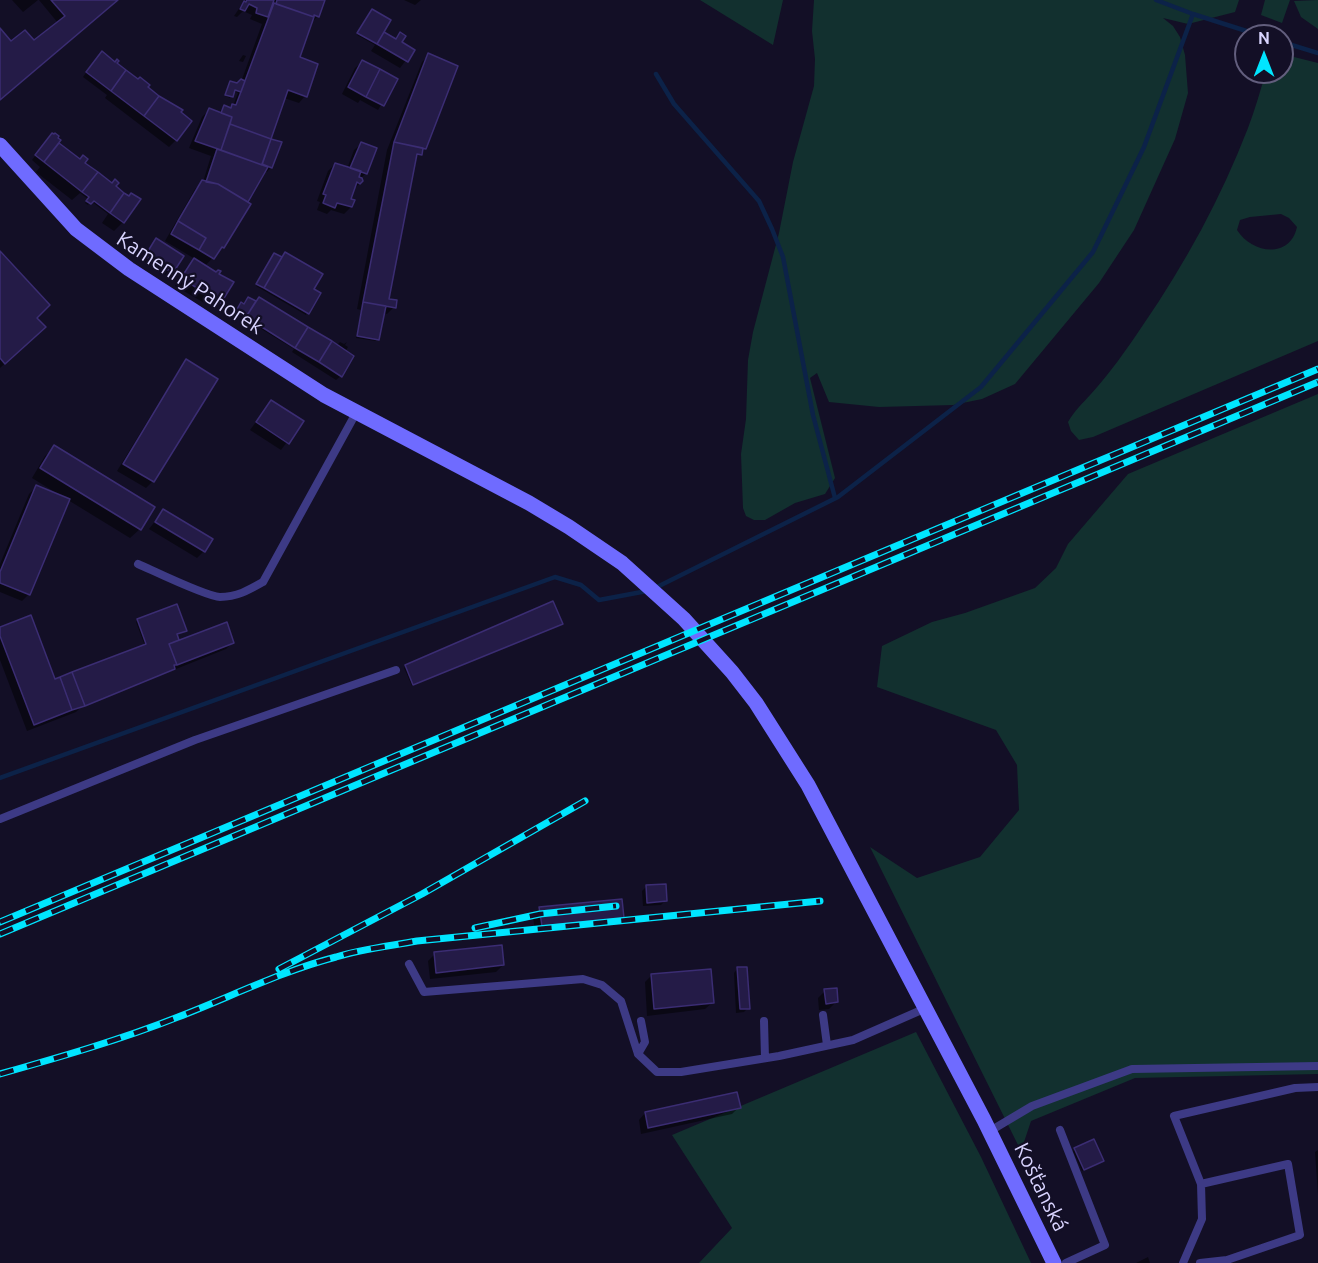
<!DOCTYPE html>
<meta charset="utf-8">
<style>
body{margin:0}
#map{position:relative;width:1318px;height:1263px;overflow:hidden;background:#130f26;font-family:Ubuntu,sans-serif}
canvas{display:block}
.north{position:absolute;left:1234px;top:24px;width:60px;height:60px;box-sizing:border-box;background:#130f26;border:2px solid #625e7d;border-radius:50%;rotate:0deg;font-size:16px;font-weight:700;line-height:24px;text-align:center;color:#d9d4ff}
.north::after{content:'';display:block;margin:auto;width:21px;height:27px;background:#00e5ff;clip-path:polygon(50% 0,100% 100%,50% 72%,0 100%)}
</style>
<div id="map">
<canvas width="1318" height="1263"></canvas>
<div class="north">N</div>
</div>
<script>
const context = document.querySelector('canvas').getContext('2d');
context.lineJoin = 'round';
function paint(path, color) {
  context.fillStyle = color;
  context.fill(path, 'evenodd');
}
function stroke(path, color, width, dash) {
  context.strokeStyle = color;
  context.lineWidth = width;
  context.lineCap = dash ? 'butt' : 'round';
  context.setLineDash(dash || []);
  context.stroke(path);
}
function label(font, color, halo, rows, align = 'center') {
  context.font = font + ' Ubuntu,sans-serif';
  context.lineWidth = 4.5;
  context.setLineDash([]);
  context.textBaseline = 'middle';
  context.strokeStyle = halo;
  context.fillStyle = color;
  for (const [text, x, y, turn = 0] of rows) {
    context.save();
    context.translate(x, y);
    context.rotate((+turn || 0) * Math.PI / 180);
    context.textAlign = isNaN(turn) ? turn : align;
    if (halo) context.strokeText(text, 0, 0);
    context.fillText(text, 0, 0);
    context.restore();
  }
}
paint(new Path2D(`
 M700,0h83l-10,45z
 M814,0h425l-4,12 -47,12 -25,-6 10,8 7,11 5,18 3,38 -13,46 -41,91 -35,53 -84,101 -33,15 -29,6 -74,2 -50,-5 -12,-29 -7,5 25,100 -10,16 -30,9 -30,17h-11l-8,-4 -3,-8 -2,-54 5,-35 2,-59 5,-28 26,-99 14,-71 21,-76 1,-27 -3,-28z
 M1265,0h25l-8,23 -21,-8z
 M1318,0v29l-17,-12 -7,-16z
 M1282,54l36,9v278l-225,96 -14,3 -8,-9 -3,-9c7,-12 14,-18 23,-28 19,-21 36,-45 52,-69 42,-61 78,-127 105,-197 7,-18 12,-37 18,-56h16zM1281,214l8,4 8,9c-7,32 -45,27 -60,3l3,-10 10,-3z
 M1318,394v680l-183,4 -104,43 -10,30 -151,-304 47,31 63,-21 39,-47 -2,-45 -21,-35 -119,-43 5,-41 50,-24 33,-9 70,-25 21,-20 12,-24 60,-70z
 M916,1032l65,125 50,106h-332l33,-35 -60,-93z`), '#12302f');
paint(new Path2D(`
 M12,0h26l-15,12z
 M39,0h78l-117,100v-69l11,13 23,-2 24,-19z
 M245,0h78l-5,16 -8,8 -12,34 7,38 -6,7 -15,-5 -17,46 4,23 -4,5 -3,-2 -18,33 -31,41 7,4 -17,18 11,7 4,29 -7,6 -38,-22 12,-19 8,-8 -30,-18 30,-52 8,-7 8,-26 -22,-8 13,-31 7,-7 9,3 6,-6 5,2 4,-3 5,-13 -5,-2 -3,7 -5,-2 4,-12 7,1 5,-3 21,-58 -12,-5 2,-4 -9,-4 -6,6 -3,-1z
 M404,0h17l-6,5z
 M370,12l9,26 16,2 6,-6 -1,9 13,8 -13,17 -29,-17 4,-6 -18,-10z
 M243,55l3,1 -3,6 -4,-1z
 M429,55l-5,93 -10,12 -27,140 7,7 -7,7 -4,-1 -7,28 -20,-3 5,-28 -4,-1 30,-159 35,-88z
 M97,57l49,31 30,52 -7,7 -64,-49 2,-3 -24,-18z
 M362,62l34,18 -18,30 -18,-10 -2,3 -16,-9 13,-26z
 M48,139l9,4 72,54 -6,25 -9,9 -12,-8 6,-9 -17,-13 -3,4 -3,-2 3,-4 -8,-6 -8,7 -36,-28 4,-5 -8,-7z
 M361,144l5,29 -6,6v4l-7,7 -4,10 2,7 -7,7 -13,-4 -4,4 -10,-4 3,-8 -3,-1 11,-30 7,-7 12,5 7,-19z
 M156,240l16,32 -4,5 -26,-17z
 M0,253l35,65 -1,18 -34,32z
 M274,255l8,4 25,54 -1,2 -50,-29z
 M248,298l88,48 4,-4 4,2 3,-2 -2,3 3,2 -3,5 -4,24 -5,4 -44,-28 2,-3 -59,-36 5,-8h4z
 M186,361l30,18 -63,102 -7,7 -29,-17 63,-103z
 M271,402l31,20 -21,28 -31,-20z
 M55,447l85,82 -10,9 -62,-38 -39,94 -7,7 -22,-9v-28l29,-70 7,-7 22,7 -26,-16 13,-22z
 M163,511l41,40 -7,7 -48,-29z
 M138,620l45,12 -8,3 3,7h55l-7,7 -145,58 -5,5 -49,19 -27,-71v-32l54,53 91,-35 -9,-24z
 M561,624l-149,62 -8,-18 2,-2z
 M646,887l19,14 -4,4 -18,1 -1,-15z
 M540,909l82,8 -7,7 -80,8 -2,-16z
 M435,954l68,11 -7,7 -66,7 -2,-18z
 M738,968l10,40 -4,4 -8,1 -2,-40z
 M652,975l60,28 -7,6 -58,7 -2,-34z
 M825,991l11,11 -7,7 -10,1 -1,-12z
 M739,1107l-7,7 -91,20 -2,-14 6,-7z
 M1075,1149l26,13 -19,9 -9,-20z
 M1318,1150v45l-3,-43z
 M1148,1257l2,6h-14z`), '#0007');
stroke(new Path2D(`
 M1156,0l37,14 69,22
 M1282,42l36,11
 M656,74l18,30 85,97 13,28 11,28 30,158 22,83
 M655,588l183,-91 143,-110 112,-135 51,-105 49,-133
 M0,778l555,-201 26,8 18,15 48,-9`), '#0c2248', 4.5);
const building = new Path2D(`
 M51,0h67l-118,100v-72l11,13 14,-11 9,10 31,-24z
 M247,0h27l-6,17 -12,-4 1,-5 -8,-4 -4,7 -5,-2 4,-8 2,1z
 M277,0h48l-6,17 -5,-2v2l-38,-13z
 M274,3l40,14 -14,40 18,7 -11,33 -19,-7 -17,49 -41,-15 2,-7 -11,-4 3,-8 7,3 1,-4 4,1z
 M372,9l19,11 -14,24 -20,-11z
 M384,32l12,7 4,-7 6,4 -4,6 13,8 -7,12 -31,-18z
 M102,51l13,11 2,-3 2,2 -2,2 9,7 -15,21 -25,-19z
 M428,53l30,13 -32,83 -32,-7z
 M362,60l18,9 -14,28 -18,-10z
 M380,69l18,10 -14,27 -18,-9z
 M126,70l12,9 2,-2 10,8 -2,2 11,9 -15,20 -33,-25z
 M241,79l4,2 -4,11 -6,-2 -2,7 -8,-2 5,-14 7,2z
 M159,96l24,14 -2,2 11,9 -15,20 -33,-25z
 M209,108l23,9 -11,33 -26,-9z
 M230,124l41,15 -9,26 -41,-15z
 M52,133l2,1 1,-1 4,3 -1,2 3,2 -17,22 -9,-7z
 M271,139l11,3 -10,26 -10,-4z
 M361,142l16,6 -10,26 -17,-6z
 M394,142l29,6 -1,7 -5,-1 -28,145 8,1 -1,8 -33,-6z
 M59,143l21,16 3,-4 5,4 -3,4 13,9 -16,20 -38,-30z
 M217,149l51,18 -20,35 -30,-18 -12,-2z
 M335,163l26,8 -2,6 3,1 1,3 -3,3 -3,-2 -6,17 4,1 -3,7 -15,-4 -2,5 -12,-5 3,-8 -3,-1z
 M98,172l14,11 3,-4 4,4 -3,3 8,7 -14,20 -16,-12 -3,3 -5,-3 3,-4 -7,-5z
 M202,180l16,4 33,20 -27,44 -2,-1 -8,12 -15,-9 7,-12 -28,-17z
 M124,193l5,3 2,-3 10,6 -17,24 -14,-10z
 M178,221l28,17 -7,12 -28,-16z
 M156,238l28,18 -11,17 -28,-17z
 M0,251l50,54 -13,13 9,9 -41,37 -5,-6z
 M285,252l38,22 -9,15 7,4 -12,21 -45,-26z
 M274,253l8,4 -18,31 -8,-4z
 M194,258l22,14 2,-2 3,1 -2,3 15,8 -13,21 -40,-25z
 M248,297l8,4 -10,16 -10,-6 5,-9 3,2z
 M259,297l49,30 -13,21 -49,-31z
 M363,302l23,4 -7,34 -22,-4z
 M308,327l24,14 -13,21 -24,-14z
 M332,341l22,15 -12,21 -23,-15z
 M186,359l32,20 -64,103 -31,-18z
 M271,400l33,21 -15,23 -33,-22z
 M54,445l101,62 -14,23 -101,-62z
 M36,485l34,14 -40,96 -30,-12v-11z
 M163,509l50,30 -8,13 -50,-30z
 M553,601l10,23 -150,61 -8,-20z
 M177,604l10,27 -10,3 2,6 -10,4 8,21h-3l1,4 -90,37 -13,-34 74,-28 -9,-25z
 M31,615l24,64 5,-2 12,33 -38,15 -34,-89v-9z
 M227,622l7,21 -57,22 -8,-21z
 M72,672l13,34 -13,4 -12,-33z
 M666,884l1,17 -20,2 -1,-18z
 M622,899l2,19 -82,8 -3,-19z
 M502,945l2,20 -68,8 -2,-21z
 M737,967h10l3,42h-10z
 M711,969l3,34 -60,6 -3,-35z
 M837,988l1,14 -12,2 -2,-15z
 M737,1092l4,16 -93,20 -3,-16z
 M1094,1139l10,22 -20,9 -10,-22z`);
paint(building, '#241b47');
stroke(building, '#3b2d73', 1.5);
stroke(new Path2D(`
 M138,564c16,7 69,33 82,33 17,0 29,-7 43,-15l93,-169
 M0,819l195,-79 201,-70
 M409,964l15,28 159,-13 19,6 19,16 17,53 19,18h24l98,-16 74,-16 73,-32
 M823,1015l4,30
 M764,1021l1,37
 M638,1054l7,-12 -4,-21
 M1060,1130l45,115 -39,18
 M990,1131l42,-25 100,-37 186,-3
 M1183,1263l19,-44 -1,-35 -27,-68 121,-28 23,-1
 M1200,1263l27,-3 73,-25 -12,-71 -87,20`), '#3d3a85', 8);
stroke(new Path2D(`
 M0,145l76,84 53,40 195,126 205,108 40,24 53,36 62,56 48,53 24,31 52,82 176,335 70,143`), '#6f6bff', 15);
const rail = new Path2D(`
 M0,922l1318,-553
 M475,928l65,-14 76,-8
 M0,934l1318,-552
 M279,969l143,-75 163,-93
 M0,1074c60,-17 120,-34 178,-57 52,-20 104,-46 158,-60 26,-8 54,-11 81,-16l403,-40`);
stroke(rail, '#00e5ff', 7);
stroke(rail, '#130f26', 4.5, [14]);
label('21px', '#d9d4ff', '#130f26', [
 ["Kamenný Pahorek",190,283,33],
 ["Košťanská",1041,1187,64]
]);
</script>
